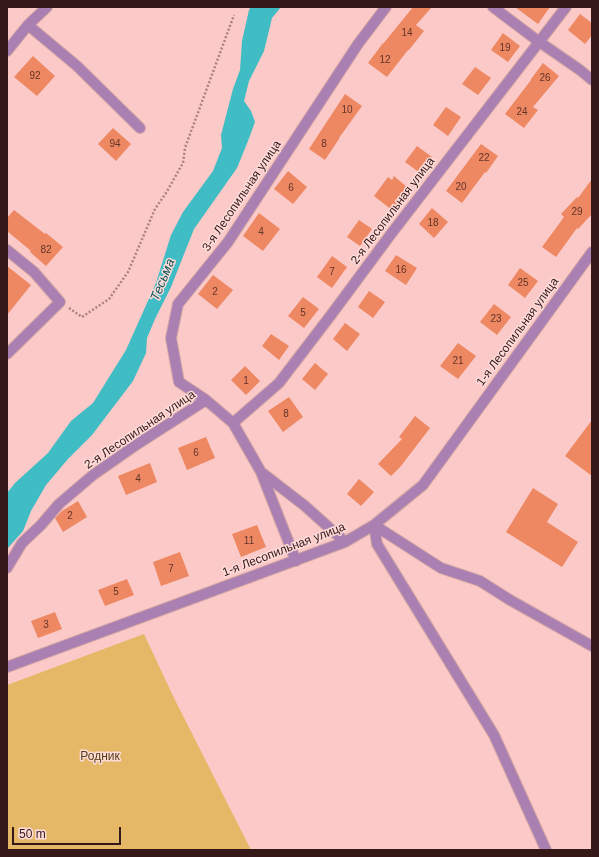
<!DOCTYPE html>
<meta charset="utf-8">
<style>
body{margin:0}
#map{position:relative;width:599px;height:857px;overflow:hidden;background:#fbc9c7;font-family:Arial,sans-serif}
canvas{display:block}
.frame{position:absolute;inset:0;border:8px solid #351818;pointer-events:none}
.scale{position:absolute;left:12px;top:827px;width:109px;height:18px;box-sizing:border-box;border:2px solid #351818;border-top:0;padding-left:5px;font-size:12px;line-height:14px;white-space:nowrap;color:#351818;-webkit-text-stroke:3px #fddbd9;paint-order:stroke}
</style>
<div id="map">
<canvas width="599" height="857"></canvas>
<div class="frame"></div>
<div class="scale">50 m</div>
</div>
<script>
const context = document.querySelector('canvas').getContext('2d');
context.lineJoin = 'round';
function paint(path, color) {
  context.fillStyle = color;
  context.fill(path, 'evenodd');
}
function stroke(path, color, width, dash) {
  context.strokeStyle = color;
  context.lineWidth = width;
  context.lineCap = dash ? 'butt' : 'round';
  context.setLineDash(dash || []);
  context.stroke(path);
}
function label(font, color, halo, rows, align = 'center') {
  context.font = font + ' Arial,sans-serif';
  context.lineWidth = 3;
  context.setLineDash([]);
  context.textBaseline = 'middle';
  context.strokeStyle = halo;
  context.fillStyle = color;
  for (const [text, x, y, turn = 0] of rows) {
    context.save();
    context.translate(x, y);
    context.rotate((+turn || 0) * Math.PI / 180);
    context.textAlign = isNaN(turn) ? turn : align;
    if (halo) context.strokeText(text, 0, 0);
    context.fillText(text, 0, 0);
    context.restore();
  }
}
paint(new Path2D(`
 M144,634l30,64 77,152h-244v-165z`), '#e5b867');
paint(new Path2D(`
 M251,7h30l-9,11 -8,33 -15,30 -5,20 7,10 4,11 -7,19 -11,27 -43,61 -23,58 -16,32 -8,19 -1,15 -13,28 -41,54 -24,24 -22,26 -15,26 -8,20 -16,18v-56l8,-10 33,-30 23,-32 22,-18 33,-53 30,-67 15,-48 12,-23 30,-41 9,-23 -1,-13 12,-46 7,-19 2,-29 7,-31z`), '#3fbcc4');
paint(new Path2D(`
 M413,7h19l-16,18 8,6 -15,19h-1l-21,27 -19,-14 15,-20v1z
 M515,7h35l-12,17z
 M580,14l12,9v12l-7,9 -17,-14z
 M503,33l17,13 -12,16 -17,-12z
 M33,56l22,20 -18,20 -23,-19z
 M543,63l16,13 -26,31 5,3 -14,18 -19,-14 26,-34v-1z
 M475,67l16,11 -13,17 -16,-11z
 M345,94l17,12 -23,32v1l-14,21 -16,-11z
 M446,107l15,10 -13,19 -15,-11z
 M113,128l18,16 -15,17 -18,-17z
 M481,144l17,12 -12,17 -1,-1 -23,31 -16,-12z
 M417,146l15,11 -12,16 -15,-11z
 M288,171l19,16 -14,17 -19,-15z
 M394,176l14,12 -16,22 -18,-14 14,-19 4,3z
 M592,179v35l-14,15 -1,-1 -21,29 -14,-10 22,-30 -3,-3 16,-17 1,1z
 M432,208l16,14 -14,16 -15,-14z
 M14,210l31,24 1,-1 17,14 -17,19 -16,-14 1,-1 -24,-20v-13z
 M259,213l21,16 -17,22 -20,-15z
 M359,220l13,9 -12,17 -13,-9z
 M396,255l21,13 -11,17 -21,-14z
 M332,256l15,11 -15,21 -15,-11z
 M7,266l24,19 -24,30z
 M520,268l18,13 -13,17 -17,-13z
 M213,275l20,15 -16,19 -19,-15z
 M369,291l16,11 -12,16 -15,-11z
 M303,297l16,12 -15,19 -16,-12z
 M494,304l17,13 -14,18 -17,-13z
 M345,323l15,11 -13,17 -14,-12z
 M271,334l18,12 -10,14 -17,-14z
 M458,343l18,13 -18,23 -18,-13z
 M315,363l13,11 -13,16 -13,-11z
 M245,366l15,15 -14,14 -15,-15z
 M289,397l14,20 -20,15 -15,-21z
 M415,416l15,12 -29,38 -10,10 -13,-12 24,-25 -3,-2z
 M592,420v56l-27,-20z
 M206,437l9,21 -28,12 -9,-22z
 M150,463l7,19 -31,13 -8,-19z
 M359,479l15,13 -13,14 -14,-12z
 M533,488l25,16 -11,18 31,20 -16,25 -56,-35z
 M78,501l9,16 -24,15 -8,-14 7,-7z
 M257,525l9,22 -25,10 -9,-23z
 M180,552l9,24 -28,10 -8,-24z
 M127,579l7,16 -29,11 -7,-16z
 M55,612l7,17 -24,9 -7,-17z`), '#ed8862');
const minor = new Path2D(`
 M493,7l45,34 42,29 12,10
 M28,25l49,41 63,62
 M7,51l21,-26 19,-18
 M7,250l27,22 26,30 -53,52
 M233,423l46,-40 52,-68 60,-81 175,-227
 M261,472l44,34 40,36
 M374,525l3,19 117,191 52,115
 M374,525l67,43 39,13 30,19 82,46
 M296,561l-35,-89 -28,-49 -27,-23 -27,-18 -8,-44 7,-34 50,-62 130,-198 28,-37
 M7,568l15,-25 19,-18 18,-21 34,-29 43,-30 70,-45
 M7,667l338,-125 29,-17 49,-40 169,-233`);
stroke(minor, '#d3a6a4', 12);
stroke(new Path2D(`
 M69,308l13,9 27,-18 19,-27 27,-63 11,-16 17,-30 2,-15 49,-133`), '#ab8280', 2.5, [2, 2]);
stroke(minor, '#aa80b3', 10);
label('10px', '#63342a', null, [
 ["14",407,33],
 ["19",505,48],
 ["12",385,60],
 ["92",35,76],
 ["26",545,78],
 ["10",347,110],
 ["24",522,112],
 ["94",115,144],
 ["8",324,144],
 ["22",484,158],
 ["20",461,187],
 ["6",291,188],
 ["29",577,212],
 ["18",433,223],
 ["4",261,232],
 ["82",46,250],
 ["16",401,270],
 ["7",332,272],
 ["25",523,283],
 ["2",215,292],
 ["5",303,313],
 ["23",496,319],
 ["21",458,361],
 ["1",246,381],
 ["8",286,414],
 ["6",196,453],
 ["4",138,479],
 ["2",70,516],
 ["11",249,541],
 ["7",171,569],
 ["5",116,592],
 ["3",46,625]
]);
label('12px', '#351818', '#fddbd9', [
 ["3-я Лесопильная улица",242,196,-56],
 ["2-я Лесопильная улица",393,211,-53],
 ["1-я Лесопильная улица",518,332,-54],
 ["2-я Лесопильная улица",140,430,-34],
 ["1-я Лесопильная улица",284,550,-21]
]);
label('12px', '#564015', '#fddbd9', [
 ["Родник",100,757]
]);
label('italic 13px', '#0b5458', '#fddbd9', [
 ["Тесьма",163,280,-68]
]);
</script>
